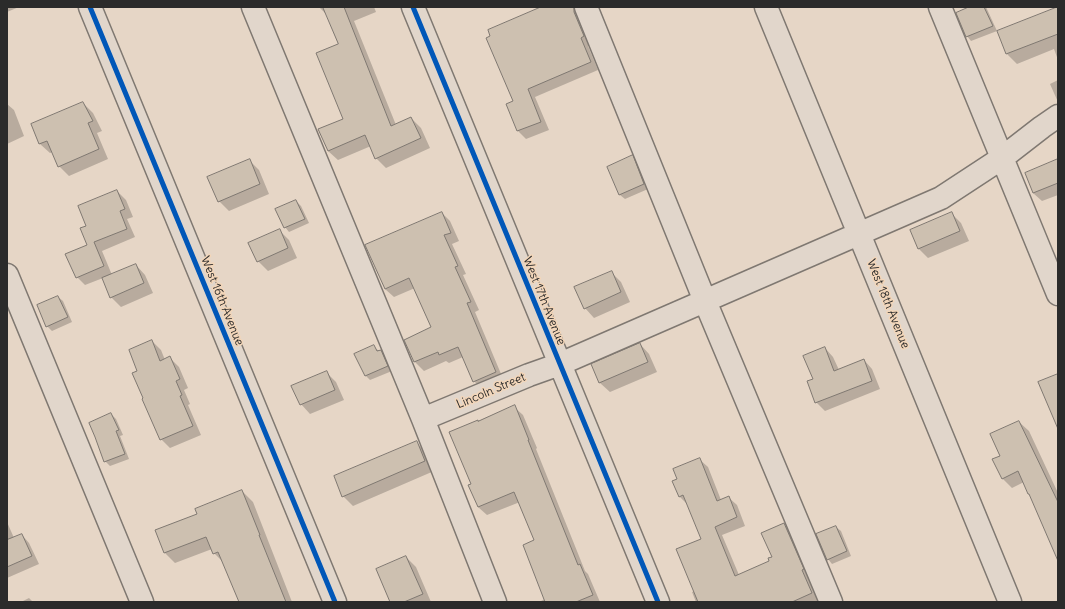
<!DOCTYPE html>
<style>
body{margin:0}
#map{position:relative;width:1065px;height:609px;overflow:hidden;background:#e6d6c6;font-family:Delius,sans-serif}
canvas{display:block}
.frame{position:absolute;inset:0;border:8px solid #2b2b2b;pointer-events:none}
</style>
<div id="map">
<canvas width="1065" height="609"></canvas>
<div class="frame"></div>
</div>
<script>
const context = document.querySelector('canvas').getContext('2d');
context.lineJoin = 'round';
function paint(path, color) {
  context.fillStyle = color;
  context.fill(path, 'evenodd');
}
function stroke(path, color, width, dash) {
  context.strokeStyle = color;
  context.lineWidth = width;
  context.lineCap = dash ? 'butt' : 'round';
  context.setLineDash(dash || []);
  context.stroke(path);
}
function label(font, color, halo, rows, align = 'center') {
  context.font = font + ' Delius,sans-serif';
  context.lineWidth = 3;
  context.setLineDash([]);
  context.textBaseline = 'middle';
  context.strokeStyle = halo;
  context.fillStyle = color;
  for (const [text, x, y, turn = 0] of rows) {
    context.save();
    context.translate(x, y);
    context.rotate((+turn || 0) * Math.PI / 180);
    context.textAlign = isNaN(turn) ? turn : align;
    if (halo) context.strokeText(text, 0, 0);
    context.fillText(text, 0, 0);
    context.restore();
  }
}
paint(new Path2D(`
 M7,7h12l-12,5z
 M319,7h55l2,5 -22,9 42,104 15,-7 10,10 9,20 -44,20 -10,-10 -5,-12 -33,14 -10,-9 16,-32 -4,-75 -12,-28z
 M542,7h37l13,38 -4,1 10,24 -63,27 14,33 -23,9 -8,-8 -11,-26 7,-3z
 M972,7h14l11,24 -26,10 -4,-5z
 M1058,8v52l-4,-11 -37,15 -10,-10 -9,-22z
 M1058,80v22l-8,-18z
 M83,103l10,10 9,18 -5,2 11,26 -39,17 -10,-10 -6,-14 -3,1 -10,-9 -8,-19z
 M7,104l7,6 10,26 -17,8z
 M632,157l5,4 11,28 -23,10 -5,-4 -12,-28z
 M249,160l10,10 10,24 -40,17 -10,-10z
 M1058,161v34l-16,6 -9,-8z
 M117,191l9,9 7,17 -6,2 8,18 -33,14 10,24 24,-10 9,10 8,18 -32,14 -10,-10 -8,-19 -18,7 -8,-8 12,-32 -2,-19z
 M296,201l5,5 8,17 -20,9 -4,-5z
 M442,213l8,8 9,20 -7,3 14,30 -3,1 16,35 -4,2 29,69 -21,9 -9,-9 -11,-24 -14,6 -3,-2 -22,10 -9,-9 -10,-22 28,-12 -18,-40 -21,9 -9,-8z
 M952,214l9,9 8,18 -41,17 -10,-10z
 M279,230l10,10 8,18 -29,13 -10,-10z
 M611,272l10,10 9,20 -36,16 -9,-10z
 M58,297l5,4 9,21 -20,9 -5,-5z
 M152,341l9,9 4,10 5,-2 9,9 9,21 -4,2 6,14 -2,1 13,30 -31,13 -9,-9 -22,-68z
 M640,344l9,10 8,18 -47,20 -10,-9 -7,-19z
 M374,347l5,4h2l4,4 7,16 -22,9 -4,-4z
 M825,348l8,9 6,13 25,-10 8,9 8,20 -55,22 -9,-9 -2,-22z
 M326,372l10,10 8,18 -34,14 -9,-10z
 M514,407l9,8 14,33 -1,1 49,122 3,3 12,28h-61l6,-3 -9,-58 -16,-39 -33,13 -9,-8 -6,-23z
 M111,414l5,5 7,16 -3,1 9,23 -19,7 -5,-5z
 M1019,422l10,9 29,62v49l-34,-60 -12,6 -10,-10 -1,-22z
 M416,442l10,10 8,19 -81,35 -10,-10z
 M699,459l9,8 13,33 7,-3 9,8 8,21 -23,9 17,40 31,-14 3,-4 11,-33 8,9 19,45 -2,1 10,23h-123l-4,-10 3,-1 8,-52 -15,-34 -9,-9 -1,-16z
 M242,491l11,11 39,100h-52l-17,-40 -9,-9 -2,-4 -37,14 -10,-10 33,-39z
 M7,522l7,16 8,-3 7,8 10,21 -32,14z
 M836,527l5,4 10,25 -19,8 -4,-5z
 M406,557l10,10 15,35h-40z
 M29,598l4,4h-12z`), '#0003');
const building = new Path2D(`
 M323,7h21l47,119 20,-9 10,21 -46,21 -10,-24 -37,16 -10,-22 25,-10 -27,-66 22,-9z
 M541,7h33v5l10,24 -3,2 10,24 -63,27 13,33 -24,9 -11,-27 7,-3 -27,-63 4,-2 -2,-6z
 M969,7h15l9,19 -27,11 -10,-24z
 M1058,7v27l-52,20 -9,-23z
 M83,102l10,19 -5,2 11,26 -41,18 -11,-26 -8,3 -8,-20z
 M633,155l11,29 -25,11 -12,-28z
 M250,159l10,25 -42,18 -11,-25z
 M1058,159v24l-25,10 -8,-20z
 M117,190l8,19 -5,2 7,18 -33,13 10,24 -28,12 -11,-24 22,-9 -7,-17 6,-2 -8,-20z
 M296,200l9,19 -21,9 -9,-19z
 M442,212l9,21 -7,2 14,31 -3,1 16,35 -4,1 29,69 -23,10 -15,-35 -19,8 -1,-3 -24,10 -10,-22 27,-13 -22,-49 -24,11 -20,-44z
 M952,212l8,19 -42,18 -8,-19z
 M280,229l8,19 -31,14 -9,-19z
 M136,264l8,19 -34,15 -8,-20z
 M612,271l9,21 -37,17 -10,-22z
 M58,296l10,21 -22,10 -9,-22z
 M152,340l8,21 10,-5 10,23 -4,2 6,14 -2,1 13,30 -33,14 -18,-41 1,-1 -11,-25 5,-2 -8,-21z
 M640,343l8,19 -49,21 -8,-19z
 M374,345l3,6 4,-1 7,16 -23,10 -11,-22z
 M825,347l9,24 30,-12 8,22 -57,22 -8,-22 6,-2 -10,-23z
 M327,371l8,19 -35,15 -9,-19z
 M1058,374v55l-20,-47z
 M515,405l14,35h-1l50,125 2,-1 13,31 -17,7h-31l-22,-57 11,-5 -20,-48 -36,15 -10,-22 3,-1 -22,-52 29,-12v1z
 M111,413l8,17 -3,1 9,23 -21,8 -9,-25 -6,-14z
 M1019,421l39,81v59l-29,-67h-1l-10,-23 -16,8 -10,-20 8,-3 -10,-22z
 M417,441l8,20 -83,36 -8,-21z
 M700,458l17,43 12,-5 8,21 -22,10 20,49 34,-15 -1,-3 4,-1 -11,-24 23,-10 20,46 -2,1 10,23 -20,9h-94l-22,-53 25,-10 -18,-44 -4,2 -7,-16 5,-2 -4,-10z
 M242,490l18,45h-1l27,67h-47l-21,-50 -5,2 -7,-17 -42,16 -9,-23 42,-16 -2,-5z
 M836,526l11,25 -20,9 -11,-26z
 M22,534l10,22 -25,11v-27z
 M406,556l17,38 -19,8h-14l-14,-33z`);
paint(building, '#cdc0b0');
stroke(building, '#7f7871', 1);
const minor = new Path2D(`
 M90,7l245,595
 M253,7l170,412 72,183
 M413,7l245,595
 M586,7l119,294 126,301
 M766,7l244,595
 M940,7l118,287
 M7,275l135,327
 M423,419l106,-44 31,-11 381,-166 61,-40 40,-31 16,-11`);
stroke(minor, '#7f7871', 25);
stroke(minor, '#e1d6cb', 22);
stroke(new Path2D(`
 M90,7l245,595
 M413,7l245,595`), '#0057b8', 5);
label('12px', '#2b2b2b', '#f3d6b9', [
 ["West 16th Avenue",222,301,68],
 ["West 17th Avenue",544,301,68],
 ["West 18th Avenue",888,304,68],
 ["Lincoln Street",491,391,-23]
]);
</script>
